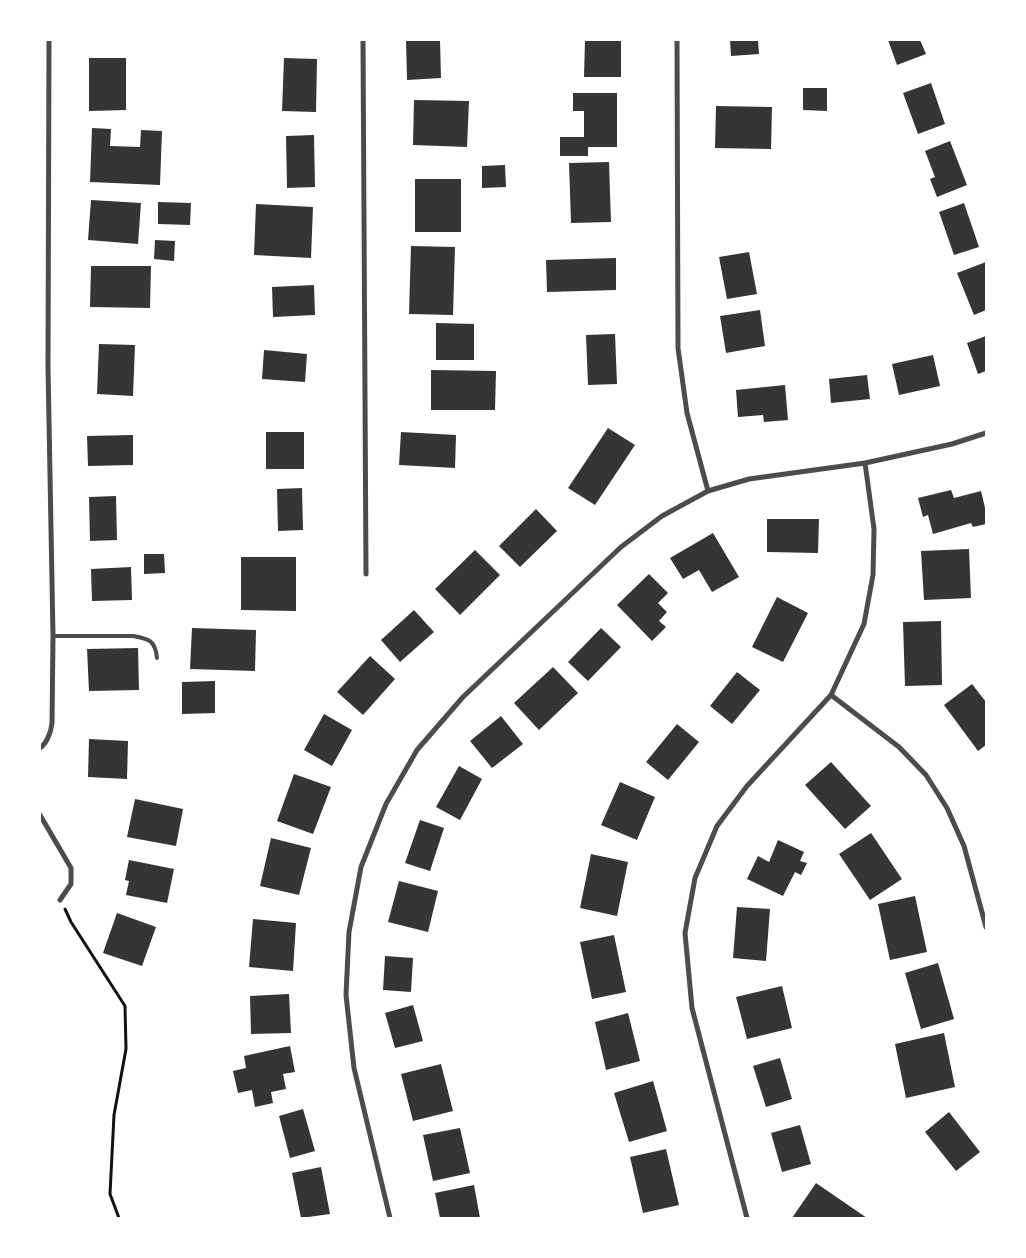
<!DOCTYPE html>
<style>
body{margin:0}
#map{position:relative;width:1026px;height:1258px;overflow:hidden;background:#fff;font-family:Overpass,sans-serif}
canvas{display:block}
.frame{position:absolute;inset:0;border:41px solid #fff;pointer-events:none}
</style>
<div id="map">
<canvas width="1026" height="1258"></canvas>
<div class="frame"></div>
</div>
<script>
const context = document.querySelector('canvas').getContext('2d');
context.lineJoin = 'round';
function paint(path, color) {
  context.fillStyle = color;
  context.fill(path, 'evenodd');
}
function stroke(path, color, width, dash) {
  context.strokeStyle = color;
  context.lineWidth = width;
  context.lineCap = dash ? 'butt' : 'round';
  context.setLineDash(dash || []);
  context.stroke(path);
}
paint(new Path2D(`
 M406,40h34l1,38 -34,2z
 M585,40h36v37h-37z
 M730,40h28l1,14 -28,2z
 M888,40h32l6,14 -29,11z
 M89,58h37v52l-37,1z
 M284,58l33,1 -1,53 -34,-1z
 M931,83l14,41 -27,10 -15,-41z
 M803,88h24v23l-24,-1z
 M573,93h44v54h-29v9h-28v-19h24v-26h-11z
 M414,100l55,1 -2,46 -54,-2z
 M716,106l56,1 -1,42 -56,-1z
 M92,128l19,1 -1,17 30,1 1,-17 21,1 -2,54 -70,-3z
 M314,135l1,52 -28,1 -1,-52z
 M950,141l17,44 -30,12 -7,-18 5,-2 -10,-26z
 M609,162l2,60 -40,1 -2,-60z
 M505,165l1,22 -24,1v-22z
 M415,179h46v53h-46z
 M91,200l50,3 -3,41 -50,-4z
 M158,202l33,1 -1,22 -32,-1z
 M964,203l15,44 -25,8 -15,-43z
 M256,204l57,3 -2,51 -57,-3z
 M155,240l20,1 -1,20 -20,-2z
 M411,246l44,1 -2,68 -44,-1z
 M749,252l8,42 -30,5 -8,-42z
 M616,258v32l-69,2 -1,-32z
 M986,262v48l-12,5 -17,-42z
 M91,266h60l-1,42 -60,-1z
 M314,285l1,30 -42,2 -1,-30z
 M760,310l5,36 -39,7 -6,-37z
 M436,323l38,1v36h-38z
 M615,334l2,50 -29,1 -2,-50z
 M986,336v35l-8,3 -11,-31z
 M99,344l36,1 -2,51 -36,-2z
 M264,350l43,4 -2,28 -43,-3z
 M933,355l7,31 -41,9 -7,-31z
 M431,370l65,1 -1,39h-64z
 M867,375l3,24 -39,4 -2,-24z
 M785,385l3,35 -24,2 -1,-7 -25,2 -2,-27z
 M608,428l27,17 -40,60 -27,-17z
 M266,432h38v37h-38z
 M401,432l55,3 -1,33 -56,-3z
 M133,435v30l-45,1 -1,-30z
 M302,488l1,42 -25,1 -1,-42z
 M951,490l3,8 27,-7 5,21v12l-13,3 -2,-4 -38,11 -5,-19 -5,2 -5,-19z
 M116,496l1,44 -27,1 -1,-44z
 M536,509l21,22 -37,36 -21,-21z
 M767,519h52l-1,34 -51,-1z
 M713,533l26,44 -27,15 -13,-22 -16,9 -13,-21z
 M969,549l2,49 -47,2 -3,-49z
 M475,550l25,25 -40,40 -25,-26z
 M144,554h20l1,19 -21,1z
 M241,557h55v54l-55,-1z
 M131,567l1,33 -40,1 -1,-32z
 M649,574l19,19 -10,10 9,9 -8,9 7,6 -14,14 -35,-36z
 M777,597l31,16 -25,49 -31,-15z
 M414,610l20,22 -34,30 -19,-22z
 M941,621l1,64 -37,1 -2,-64z
 M192,628l64,2 -1,41 -65,-2z
 M601,628l20,19 -33,34 -20,-19z
 M138,648l1,42 -50,1 -2,-42z
 M370,656l25,23 -32,36 -26,-23z
 M553,667l25,26 -39,37 -25,-27z
 M737,672l23,18 -28,34 -22,-18z
 M215,681v32l-33,1v-32z
 M972,684l14,18v43l-8,6 -34,-46z
 M324,714l28,16 -20,36 -28,-16z
 M501,716l22,28 -31,24 -22,-27z
 M677,724l22,18 -31,38 -22,-18z
 M89,739l39,2 -1,38 -39,-2z
 M831,762l40,44 -26,23 -40,-44z
 M459,766l23,13 -22,41 -24,-13z
 M294,774l37,13 -18,47 -36,-13z
 M620,782l35,15 -18,43 -36,-15z
 M135,799l48,10 -7,37 -49,-9z
 M420,820l24,8 -14,43 -25,-8z
 M871,833l31,46 -32,21 -31,-46z
 M271,838l40,10 -12,47 -39,-9z
 M778,840l26,12 -4,9 7,2 -6,12 -6,-3 -12,24 -36,-17 11,-23 11,6z
 M591,854l37,8 -11,54 -37,-8z
 M129,860l45,9 -7,34 -41,-8 3,-14 -4,-1z
 M399,881l39,10 -10,41 -40,-10z
 M915,896l12,56 -37,8 -12,-56z
 M737,907l33,2 -4,52 -33,-3z
 M117,913l39,14 -14,39 -39,-13z
 M253,919l43,4 -3,48 -44,-4z
 M614,935l12,57 -34,7 -12,-57z
 M385,956l28,2 -2,34 -28,-2z
 M938,963l16,56 -33,10 -16,-56z
 M782,986l10,42 -45,11 -11,-42z
 M289,994l2,39 -40,1 -1,-38z
 M413,1005l10,36 -28,7 -10,-35z
 M628,1013l12,48 -34,9 -11,-48z
 M944,1033l11,54 -49,11 -11,-54z
 M290,1046l5,26 -12,2 3,15 -15,3 2,11 -18,4 -3,-17 -14,3 -5,-22 13,-3 -2,-12z
 M780,1058l12,41 -26,8 -13,-41z
 M441,1064l12,47 -40,10 -12,-47z
 M653,1081l14,50 -38,11 -15,-49z
 M303,1109l12,42 -25,7 -11,-42z
 M949,1112l31,40 -24,19 -31,-39z
 M800,1125l11,39 -29,8 -11,-39z
 M460,1128l10,45 -37,8 -10,-46z
 M666,1149l13,56 -36,8 -13,-56z
 M321,1167l9,47 -29,4 -9,-45z
 M816,1183l51,35h-75z
 M474,1185l6,33h-40l-5,-25z`), '#353535');
stroke(new Path2D(`
 M65,909l6,13 54,84 1,43 -12,66 -4,79 9,24`), '#111', 3);
stroke(new Path2D(`
 M53,636h80c16,3 22,4 24,22`), '#4c4c4c', 4);
stroke(new Path2D(`
 M363,40l3,534
 M677,40l1,308 9,65 21,78
 M831,695l68,52 27,28 21,33 17,38 22,81
 M40,748c7,-5 11,-16 12,-25l1,-87 -5,-269 1,-327
 M40,815l31,53v16l-11,16
 M390,1218l-36,-150 -8,-73 3,-63 12,-65 25,-63 31,-54 46,-53 158,-150 41,-31 46,-25 41,-12 116,-16 87,-19 34,-11
 M747,1218l-55,-210 -7,-75 10,-55 22,-52 30,-40 84,-91 33,-71 9,-49 1,-46 -9,-66`), '#4c4c4c', 5);
</script>
